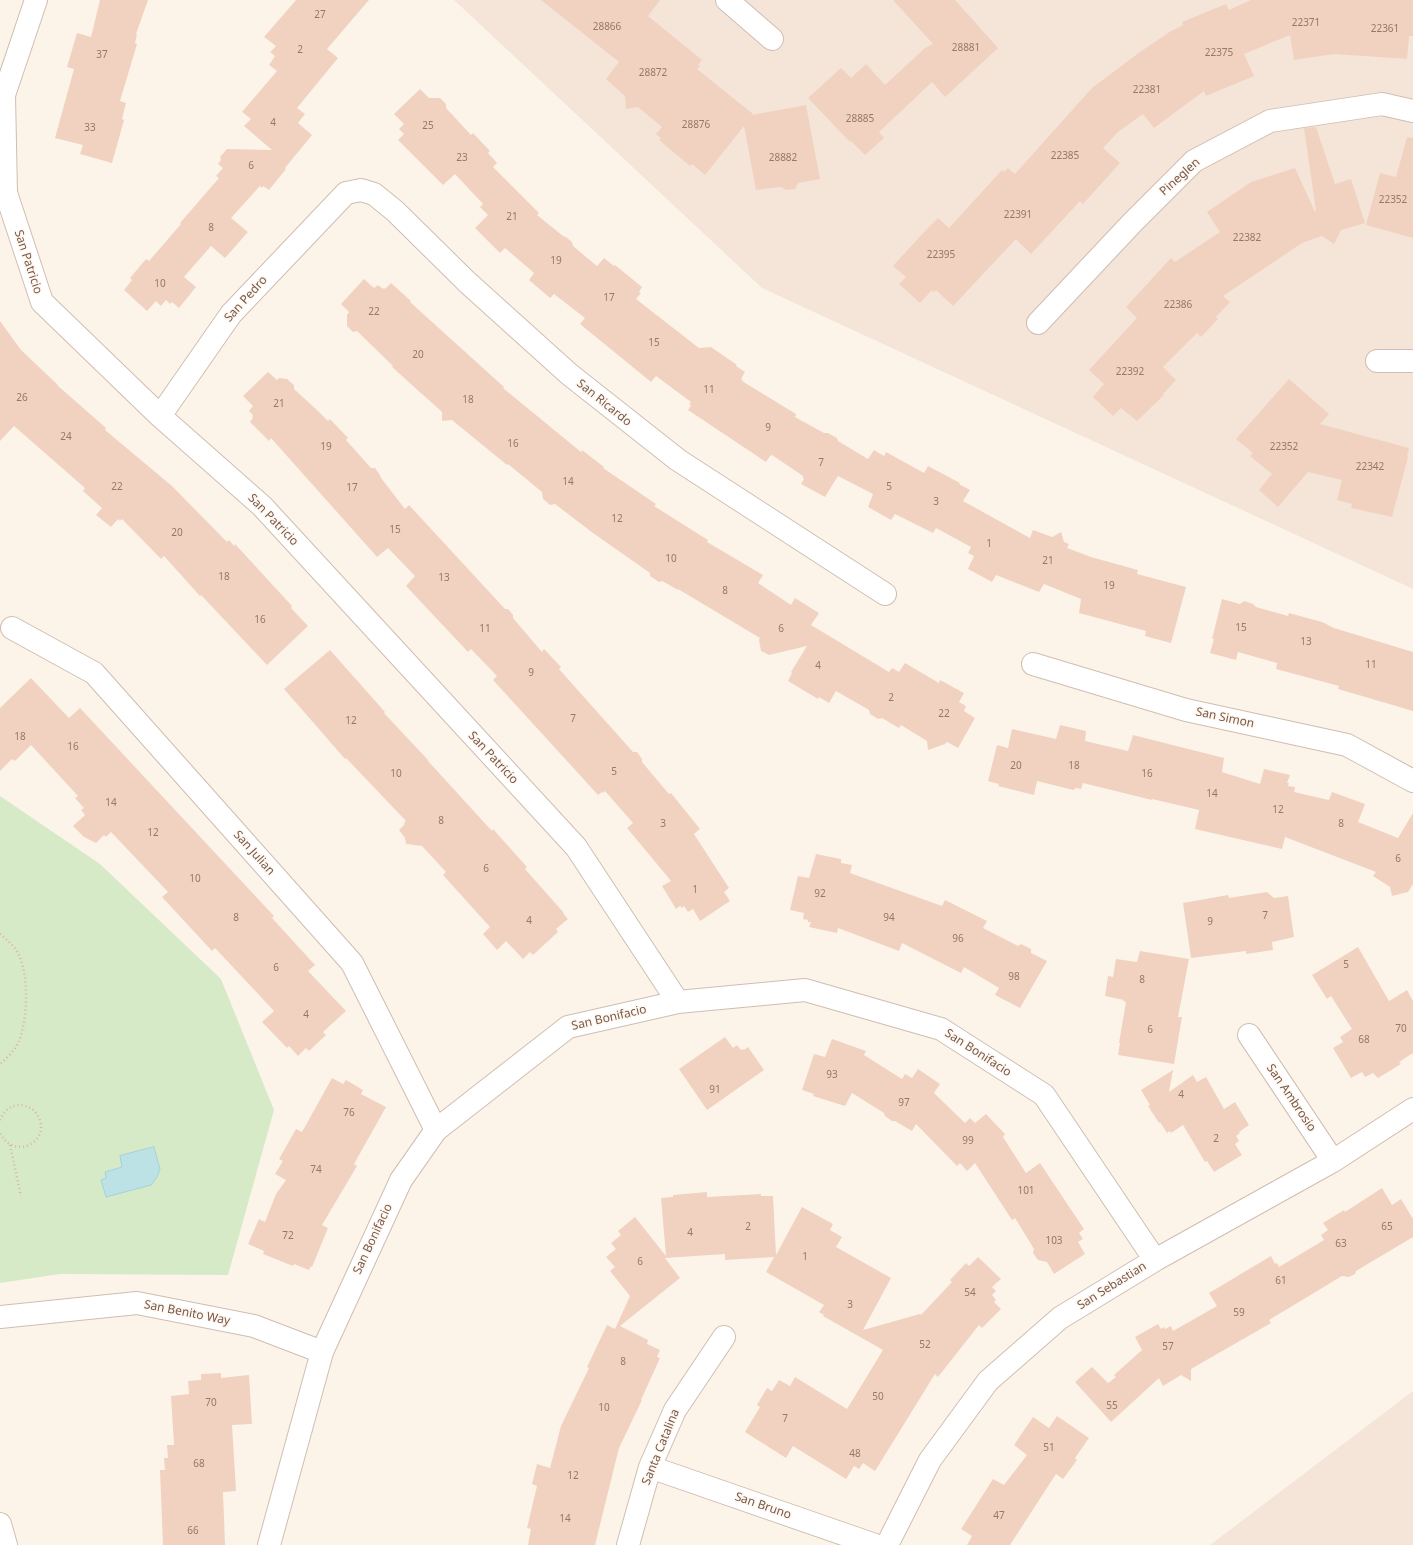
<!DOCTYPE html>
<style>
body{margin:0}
canvas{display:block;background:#fcf4e9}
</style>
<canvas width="1413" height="1545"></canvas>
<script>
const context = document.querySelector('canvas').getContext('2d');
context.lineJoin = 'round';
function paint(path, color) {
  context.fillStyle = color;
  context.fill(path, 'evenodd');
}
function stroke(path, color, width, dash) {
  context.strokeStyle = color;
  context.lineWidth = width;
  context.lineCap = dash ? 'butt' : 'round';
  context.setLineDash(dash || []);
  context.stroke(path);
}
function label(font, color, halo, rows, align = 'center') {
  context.font = font + ' "Noto Sans",sans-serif';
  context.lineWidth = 3;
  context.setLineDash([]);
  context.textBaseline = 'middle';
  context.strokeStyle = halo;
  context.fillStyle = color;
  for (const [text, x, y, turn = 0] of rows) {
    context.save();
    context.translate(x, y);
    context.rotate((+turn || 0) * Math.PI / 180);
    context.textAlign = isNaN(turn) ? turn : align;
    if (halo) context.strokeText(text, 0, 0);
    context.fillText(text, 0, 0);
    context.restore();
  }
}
paint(new Path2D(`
 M454,0h959v589l-651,-301z
 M1413,1391v154h-203z`), '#f4e5d8');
paint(new Path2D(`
 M0,796l100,68 121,115 53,131 -46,165 -168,-1 -60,9z`), '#d7eac7');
const water = new Path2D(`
 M154,1147l6,22 -3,8 -6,8 -45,12 -5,-17 5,-2 -1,-6 17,-5 -2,-11z`);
paint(water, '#bde2e6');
stroke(water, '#a4d2d8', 1);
paint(new Path2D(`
 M100,0h48l-12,34h1l-2,9 2,1 -17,57 6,2 -4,16 2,1 -12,43 -32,-9 3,-9 -28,-7 19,-69 -7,-2 10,-34 14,4z
 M296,0h73l-42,49 11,9 -41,50 8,6 -7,9 14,12 -27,33 1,1 -17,21 -6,-4 -1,2 -2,-2 -29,32 17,14 -23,26 -14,-12 -27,31 12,10 -17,21 -7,-6 -2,2 -4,-4 -5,6 -5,-5 -9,10 -23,-21 8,-10 -2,-2 16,-19 3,2 32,-37 -1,-1 39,-45 -3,-2 7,-8 -5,-4 3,-4 -1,-3 7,-8 45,1 -28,-24 7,-7 -9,-7 35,-41 -8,-6 6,-9 -5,-4 6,-6 -12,-9z
 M541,0h119l-12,16 54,44 -4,5 2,1 -3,3 56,45 -1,1 54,-10 14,74 -22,4 -3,6 -9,1 -5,-3 -25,3 -12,-64 -39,49 -13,-11 -2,2 -31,-26 2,-2 -5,-4 6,-7 -24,-20 -12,2 -1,-13 -19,-17 13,-17z
 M893,0h62l43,48 -53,49 -13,-15 -53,50 5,6 -19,17 -14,-14 -1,1 -42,-44 33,-30 10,10 15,-14 19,21 40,-37 8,-4z
 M1251,0h162v36h-4l-2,23 -73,-5 -40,6 -4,-25 -46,19 10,22 -48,20 -2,-5 -50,37 -11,-14 -25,18 -15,16 17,15 -37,41 -3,-3 -49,53 -15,-15 -63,67 -17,-16 -2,2 -2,-2 -12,13 -21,-19 7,-7 -13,-11 33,-36 12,-12 11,10 53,-58 2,2 4,-4 7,6 77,-86 48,-36 31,-21 12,-6 -1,-3 44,-18 3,6z
 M420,89l9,9h11l6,6v4l25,27 2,-2 17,18 -2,2 9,10 -4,4 46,46 -2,2 26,21 3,1 6,5 1,4 24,20 7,-8 10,8 1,-1 27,22 -3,5 2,1 -5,6 63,49 12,-1 26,18 -1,1 9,6 -4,7 2,1 -1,1 54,33 -1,3 29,16h4l9,5 1,3 30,18 6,-9 10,6 2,-4 38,21 4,-7 32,17 -1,1 11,6 -7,11 67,37 3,-8 19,7 9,-5 3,10 5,2 -2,4 24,9 47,13 -1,4 49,13 -15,56 -26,-7 1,-5 -67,-18 2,-14 -37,-15 -5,8 -43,-17 -4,7 -24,-13 6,-13 -6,-3 3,-6 -35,-19 -3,5 -38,-19 -4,6 -23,-13 5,-13 -35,-18 -13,21 -24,-13 3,-5 -1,-1v-2l-31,-21 -2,1 -4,6 -78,-52 3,-5 -2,-1 2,-2 -35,-26 -5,6 -71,-58 5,-6 -31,-24 -4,4 -21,-18 5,-7 -29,-25 -5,5 -25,-25 13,-13 -8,-8 3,-3 -28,-30 -12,11 -45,-45 6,-6 -5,-5 5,-5 -10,-10z
 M1316,127l19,57 16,-5 14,44 -24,7 -7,14 -12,-8 -20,7 -79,53 7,6 -14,15 2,2 -17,18 -4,-4 -34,34 13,13 -13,14 1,1 -27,26 -16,-13 -8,8 -20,-19 11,-13 -15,-14 48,-52 -11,-11 45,-49 4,4 45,-30 -13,-20 44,-30 44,-14 20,44 1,-1 -12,-83z
 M1407,137l6,1v100l-47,-13 14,-52 16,4z
 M364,279l10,9 4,-3 5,4 1,-1 1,1 6,-6 20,18 -1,1 94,85 -1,1 78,64 1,-2 22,17 -1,1 53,36 -2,2 54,34 -1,2 56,33 -5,8 33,22 4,-7 24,15 -8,12 78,47 3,-4 7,4 6,-9 34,20 1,-3 24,13 -5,9 7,4 -2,5 11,7 -17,30 -11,-6 -2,2 -17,6 -1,-9 -26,-16 -2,3 -17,-10 -4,1 -8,-5 -1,-4 -33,-19 -7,12 -10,-6 -1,2 -30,-18 4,-8 -1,-1 16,-26 -38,9 -8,-4 -2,-11 1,-2 -82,-49v1l-16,-9 -3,1 -9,-6v-3l-57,-40 -38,-29 -5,1 -7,-6 -1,-7 -34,-28 -1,1 -55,-45 -10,1v-9l-50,-45 1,-1 -36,-35 -4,1 -6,-6v-11l2,-3 -8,-8z
 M0,321l21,29 37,35h-1l49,43 -1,2 67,56 55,56 2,-2 5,6 1,-2 57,62 -1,2 17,18 -41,39 -66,-70 -1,1 -36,-40 -3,3 -39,-40 -2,2 -2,-2 -7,8 -15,-12 6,-7 -19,-17 2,-3 -71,-62 -14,15z
 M268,372l9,8 2,-2 8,1 7,6v4l25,23 9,9 2,-2 18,19 -2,2 25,28h4l5,7 1,3 24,31 4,-4 96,104h3l5,6v3l29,34 2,-3 17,18 -2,2 41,46 33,37h4l5,7v3l27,32 2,-1 29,36 -6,5 35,54 -5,4 6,9 -30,20 -7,-12 -5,3 -4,-6 -2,2 -2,-2 -4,3 -14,-23 9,-5 -44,-53 6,-5 -28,-32 -2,2 -1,-1 -4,3 -105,-115 4,-4 -26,-27 -3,3 -62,-66 9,-10 -27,-28 -11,9 -106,-119 -2,3 -19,-19 3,-4 -1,-1 1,-2 -4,-4 4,-5 -10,-10z
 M1289,379l40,35 -9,10 89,24 -2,8 1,1 -16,60 -41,-9 1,-4 -15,-4 5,-20 -34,-8 -30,35 -19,-17 13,-16 -22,-18 3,-3 -17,-14z
 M1222,599l18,5 4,-3 9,3 3,3 32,9 1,-3 33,9 12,6 79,24v59l-75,-22 1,-3 -63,-17 1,-6 -39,-11 -2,8 -26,-7 4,-14h-2z
 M330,650l55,62 -1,1 44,47v1l64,70 1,-2 34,38 -2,2 39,44h-1l5,6 -12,10 2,3 -25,23 -3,-3 -7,7 -17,-18 -9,9 -14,-16 7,-7 -47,-52 3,-3 -24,-26 -16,-2 -1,-6 -6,-8 6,-6 -1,-1 2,-2 -60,-63 -1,1 -61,-70z
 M31,678l38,40 11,-10 194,208 -2,2 43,47 -7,6 38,40 -23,21 3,3 -17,16 -3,-3 -8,8 -9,-10 -2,2 -25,-26 12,-11 -59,-63 -3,3 -50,-54 6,-5 -57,-60 -5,5 -2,-2 -8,8 -12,-6 -11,-11 12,-11 -4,-5 3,-2 -9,-10 3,-2 -47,-51 -16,16 -3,-2 -12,12v-63z
 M1060,725l26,6 -1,10 43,10 5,-16 91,23 -2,14 38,12 4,-15 26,6 -3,8h2l-1,3 7,1 -1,5 35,8 3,-8 33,12 -7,18 40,16 15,-25v71l-5,8 -16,4 -2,-9 -17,-11 3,-4 -91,-35 -3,12 -87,-20 4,-19 -47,-11v1l-69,-17 -2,6 -5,-1 -3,2 -36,-9 -3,14 -36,-9 1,-2 -11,-3 9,-36 11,3 4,-19 44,10z
 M816,854l25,5v4l11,2 -2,8 92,33 3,-6 42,21 -4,7 35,18 3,-2 10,5v4l16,8 -27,47 -25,-13 4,-7 -35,-21 -3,6 -59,-30 -3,8 -61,-23 -1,5 -28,-6 2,-5h-3v-2l-5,-1 1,-6 -14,-3 8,-34 11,2z
 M1267,892l7,6 14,-2 6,41 -22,5 1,8 -27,4v-3l-55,7 -8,-55 45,-8 1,3z
 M1358,947l31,54 18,-11 6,11v52l-14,9 2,2 -23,14 -5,-5 -8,4 -3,-5 -11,6 -18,-30 10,-6 -3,-5 12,-8 -21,-33 -4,3 -15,-24z
 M1140,951l49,8 -11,58h4l-8,47 -56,-9 2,-12h-1l7,-41 -3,-1 1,-1 -19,-4 3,-20 5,1 3,-18 21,3z
 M725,1037l8,11 4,-3 4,5 2,-1 1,1 4,-3 16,23 -57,40 -28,-41z
 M832,1039l34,12 -2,4 38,24 3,-5 7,4 6,-9 22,15 -6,9 31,30 5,-5 5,5 11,-9 19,20 -2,3 23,36 14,-10 44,66 -5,4 4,6 -5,3 7,12 -31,20 -7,-12 -9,-2 -5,-7 1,-4 -19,-31 -3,2 -37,-57 -8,8 -7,-8 -3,3 -41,-42 -4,7 -17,-10h-3l-7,-5 -1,-3 -32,-20 -7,13 -32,-10 1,-2 -12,-4 12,-36 11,3z
 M1173,1070l-4,22 24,-17 4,7 9,-5 18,32 11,-7 14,23 -10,7 1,1 -4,3 3,5 -4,3 7,11 -28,17 -7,-11 -2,1 -22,-37 -12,8 -1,-2 -3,2 -7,-11 -1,1 -11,-17 2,-1 -9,-15z
 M332,1078l11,6 3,-4 17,10 -2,4 25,13 -32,57 3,2 -35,59 6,3 -16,39 -1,-1 -2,4 -15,-6 -1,2 -30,-12 1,-3 -16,-7 11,-25 6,3 11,-28 10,-14 -11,-6 8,-13 -4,-2 17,-30 6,3z
 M1382,1188l10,17 9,-6 12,20v18l-57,34 -1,3 -6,3 -7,-1 -73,44 2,3 -80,46v12l-10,-6 -18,11 -4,-8 -48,44 -36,-40 17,-15 16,16 8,-6 -2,-2 28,-25 -7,-13 23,-13 3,5 3,-2 1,2 6,-3 2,5 44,-25 -8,-13 62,-37 4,8 2,-1 2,4 45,-27 -3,-5 7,-5 -5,-7 21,-13 1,2z
 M707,1192v5l54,-3v2h12l3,59 26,-48 31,17 -3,6 12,7 -6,10 55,31 -28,52 57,-16 1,1 31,-33 -2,-2 16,-17 3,3 9,-9 23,22 -9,8 4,4 -4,4 4,5 -2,2 7,7 -19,19 -3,-3 -41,52 -3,-3 -60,97 -12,-8 -4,6 -5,-3 -8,13 -53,-33 -7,12 -41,-26 15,-25 -3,-2 10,-17 5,3 7,-11 11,6 5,-9 52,32 36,-59 -60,-34 1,-1 -5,-3 5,-7 -58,-33 8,-15 -49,3v-6l-60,4 15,20 -60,48 28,14 -1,4 13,6 -3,7 3,1 -19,42h1l-23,48 -24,97h-67l3,-16 -4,-1 10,-42 -5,-2 5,-20 13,4 11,-42 28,-58 -2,-1 20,-42 8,4 15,-33 -20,-25 5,-4 -9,-10 10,-8 -5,-6 10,-8 -3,-4 17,-14 31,39 -5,-58 12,-1v-2z
 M221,1373v5l28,-3 3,49 -20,1 4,66 -13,1 2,53h-62l-3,-75h5l-1,-12h4l-1,-13h7l-3,-49 18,-2 -1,-13 13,-1v-6z
 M1057,1416l32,22 -14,20 2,2 -14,19 -7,-5 -46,71h-43l5,-9 -11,-7 32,-50 11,6 23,-30 -13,-10 19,-28 16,11z`), '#f1d2c1');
const minor = new Path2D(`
 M36,0l-32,95 2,98 36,109 118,114 102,90 314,341 102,155
 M727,0l45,39
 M1038,323l94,-100 62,-62 76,-40 112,-17 31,7
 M1377,361h36
 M160,416l71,-102 115,-121 15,-3 13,4 21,17 72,71 102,92 109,86 207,134
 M12,628l82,45 258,290 84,167
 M1033,664l153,46 161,35 66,36
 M1249,1035l84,126
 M0,1317l137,-14 117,23 68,26
 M650,1467l225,78
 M0,1524l6,21
 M269,1545l53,-193 79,-172 35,-50 132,-103 110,-25 127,-12 136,39 103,66 111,165
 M628,1545l22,-78 25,-57 49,-73
 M887,1545l43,-85 58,-79 72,-63 95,-58 178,-99 80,-52`);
stroke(minor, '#d1bdb1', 24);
stroke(new Path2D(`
 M0,934c7,6 15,12 19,21 10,22 9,66 -1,88 -4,8 -11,15 -18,21
 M0,1120c3,-7 9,-14 18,-15 8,0 16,3 20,11 14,26 -24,45 -38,17
 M10,1145l11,51`), '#d7b5a4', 2.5, [1, 3]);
stroke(minor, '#fff', 22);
label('10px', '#96776a', null, [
 ["27",320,15],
 ["22371",1306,23],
 ["28866",607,27],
 ["22361",1385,29],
 ["28881",966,48],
 ["2",300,50],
 ["22375",1219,53],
 ["37",102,55],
 ["28872",653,73],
 ["22381",1147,90],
 ["28885",860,119],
 ["4",273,123],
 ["28876",696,125],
 ["25",428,126],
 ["33",90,128],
 ["22385",1065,156],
 ["23",462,158],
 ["28882",783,158],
 ["6",251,166],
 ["22352",1393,200],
 ["22391",1018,215],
 ["21",512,217],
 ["8",211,228],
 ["22382",1247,238],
 ["22395",941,255],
 ["19",556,261],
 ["10",160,284],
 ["17",609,298],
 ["22386",1178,305],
 ["22",374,312],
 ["15",654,343],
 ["20",418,355],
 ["22392",1130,372],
 ["11",709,390],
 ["26",22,398],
 ["18",468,400],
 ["21",279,404],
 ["9",768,428],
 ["24",66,437],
 ["16",513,444],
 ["19",326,447],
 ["22352",1284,447],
 ["7",821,463],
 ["22342",1370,467],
 ["14",568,482],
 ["22",117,487],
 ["5",889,487],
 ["17",352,488],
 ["3",936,502],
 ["12",617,519],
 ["15",395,530],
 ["20",177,533],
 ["1",989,544],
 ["10",671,559],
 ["21",1048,561],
 ["18",224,577],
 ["13",444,578],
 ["19",1109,586],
 ["8",725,591],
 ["16",260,620],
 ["15",1241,628],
 ["11",485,629],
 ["6",781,629],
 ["13",1306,642],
 ["11",1371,665],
 ["4",818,666],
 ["9",531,673],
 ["2",891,698],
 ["22",944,714],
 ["7",573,719],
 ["12",351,721],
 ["18",20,737],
 ["16",73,747],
 ["20",1016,766],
 ["18",1074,766],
 ["5",614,772],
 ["10",396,774],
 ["16",1147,774],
 ["14",1212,794],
 ["14",111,803],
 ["12",1278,810],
 ["8",441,821],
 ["3",663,824],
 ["8",1341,824],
 ["12",153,833],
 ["6",1398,859],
 ["6",486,869],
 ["10",195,879],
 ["1",695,890],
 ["92",820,894],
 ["7",1265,916],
 ["8",236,918],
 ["94",889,918],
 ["4",529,921],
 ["9",1210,922],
 ["96",958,939],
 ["5",1346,965],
 ["6",276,968],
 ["98",1014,977],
 ["8",1142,980],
 ["4",306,1015],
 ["70",1401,1029],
 ["6",1150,1030],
 ["68",1364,1040],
 ["93",832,1075],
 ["91",715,1090],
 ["4",1181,1095],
 ["97",904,1103],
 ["76",349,1113],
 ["2",1216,1139],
 ["99",968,1141],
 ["74",316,1170],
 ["101",1026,1191],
 ["2",748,1227],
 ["65",1387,1227],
 ["4",690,1233],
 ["72",288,1236],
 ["103",1054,1241],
 ["63",1341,1244],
 ["1",805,1257],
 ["6",640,1262],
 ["61",1281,1281],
 ["54",970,1293],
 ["3",850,1305],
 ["59",1239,1313],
 ["52",925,1345],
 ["57",1168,1347],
 ["8",623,1362],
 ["50",878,1397],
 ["70",211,1403],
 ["55",1112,1406],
 ["10",604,1408],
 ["7",785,1419],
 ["51",1049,1448],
 ["48",855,1454],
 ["68",199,1464],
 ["12",573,1476],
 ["47",999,1516],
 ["14",565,1519],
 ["66",193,1531]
]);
label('12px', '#77594d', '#fff8f0', [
 ["Pineglen",1180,177,-42],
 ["San Patricio",28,262,72],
 ["San Pedro",246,299,-48],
 ["San Ricardo",604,403,39],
 ["San Patricio",273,520,46],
 ["San Simon",1225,718,12],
 ["San Patricio",493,758,47],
 ["San Julian",254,853,48],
 ["San Bonifacio",609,1018,-13],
 ["San Bonifacio",978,1053,33],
 ["San Ambrosio",1291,1098,56],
 ["San Bonifacio",373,1239,-65],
 ["San Sebastian",1112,1286,-32],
 ["San Benito Way",187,1313,11],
 ["Santa Catalina",661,1447,-68],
 ["San Bruno",763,1506,19]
]);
</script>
